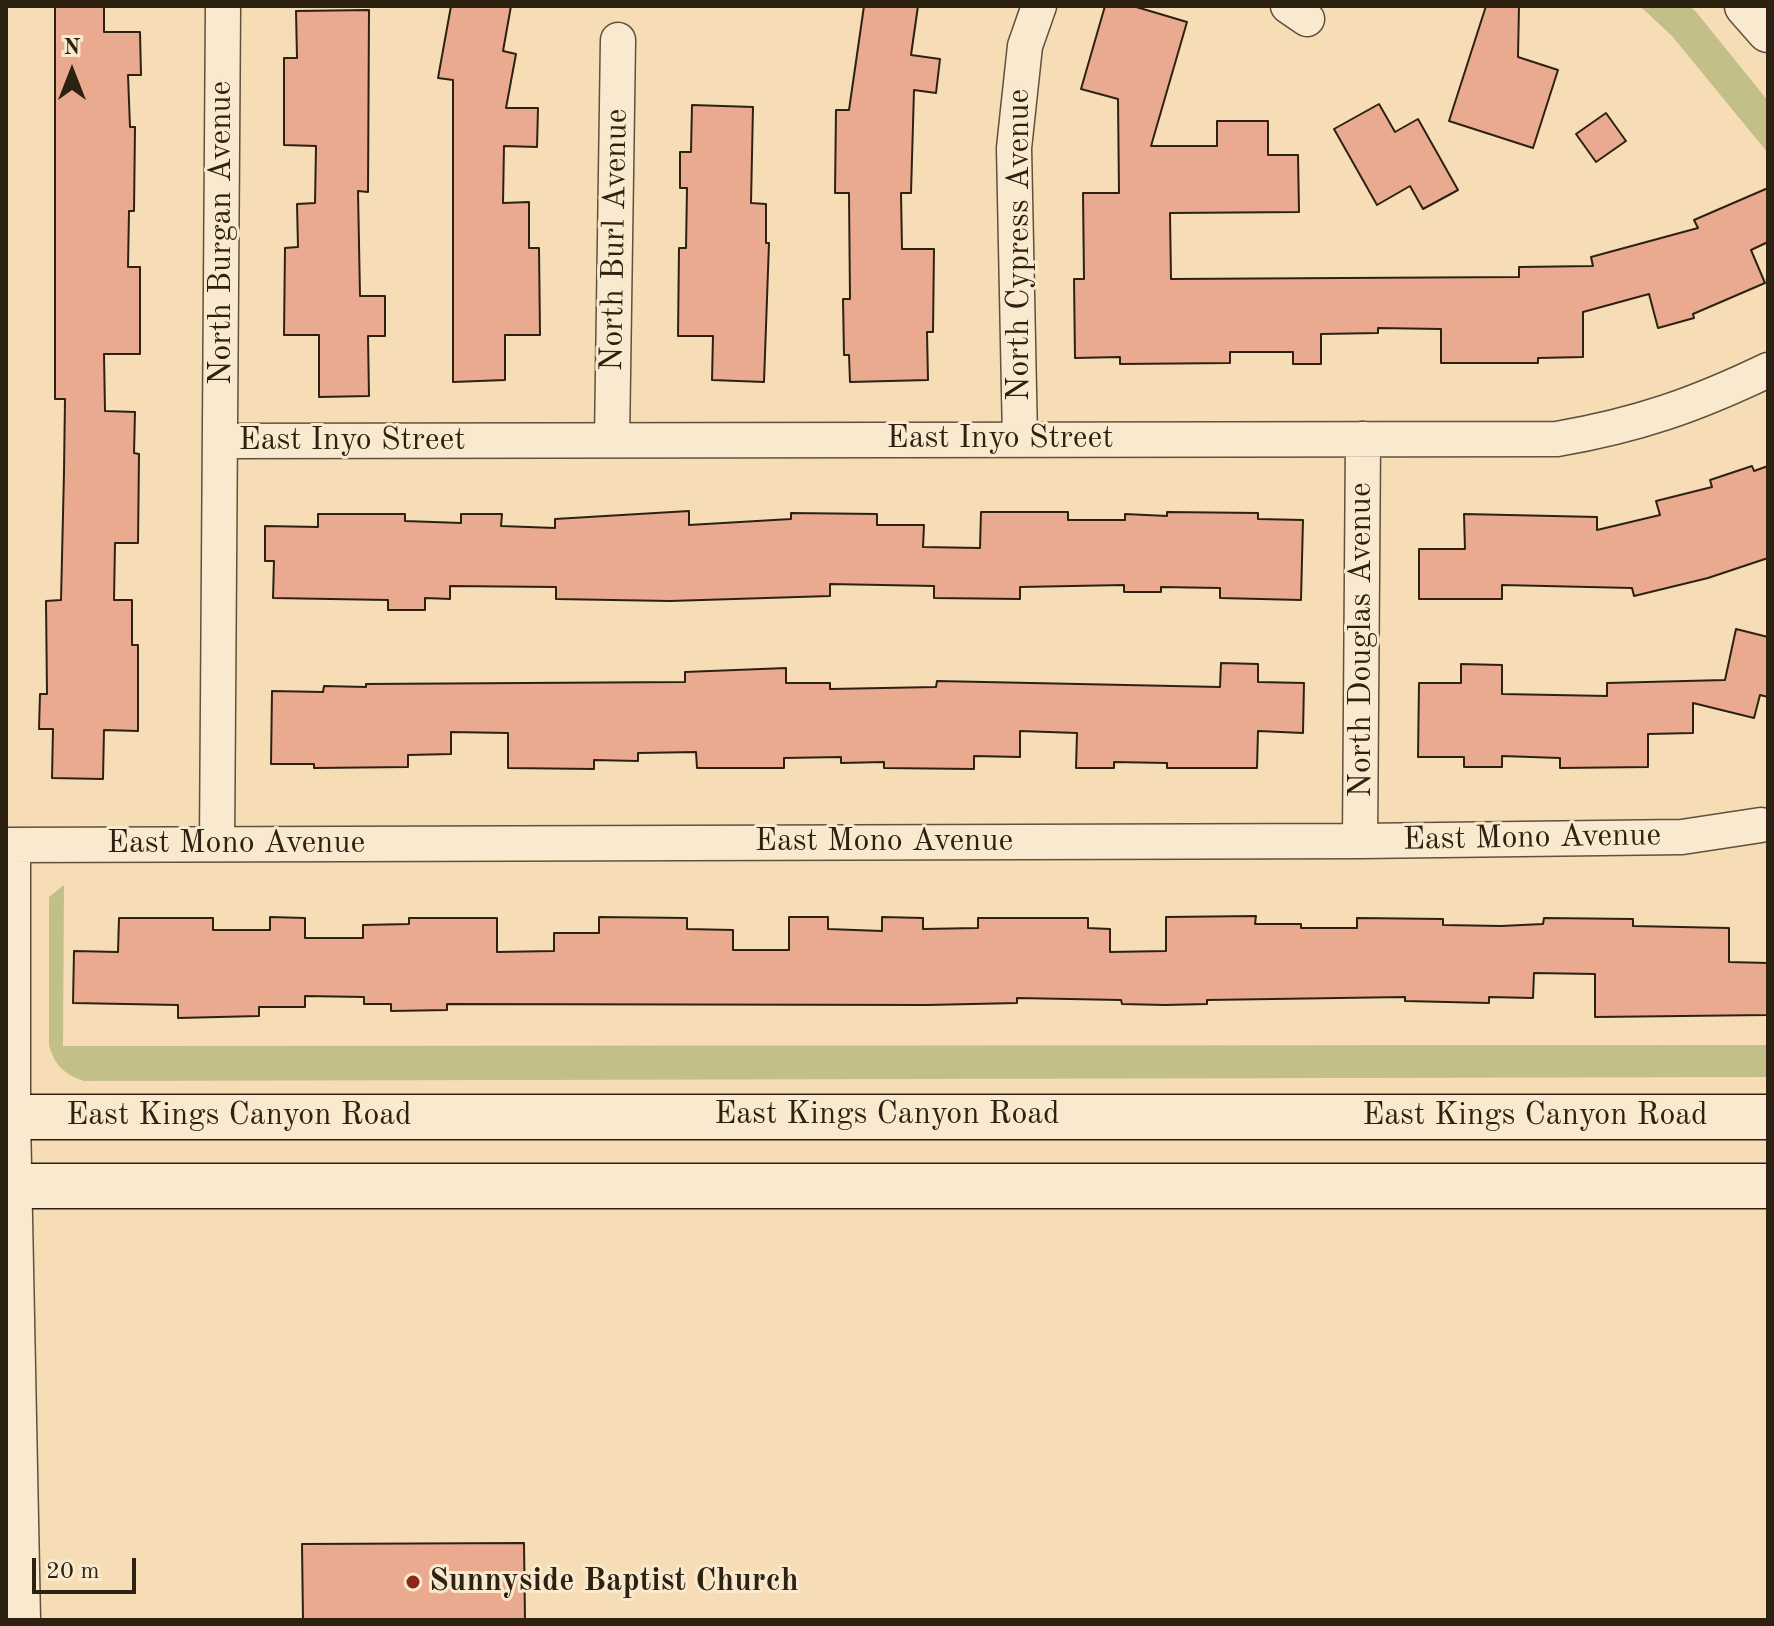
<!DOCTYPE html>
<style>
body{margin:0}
#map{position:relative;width:1774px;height:1626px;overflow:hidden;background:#f6ddb5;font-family:"Old Standard TT",serif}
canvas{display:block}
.frame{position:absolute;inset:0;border:8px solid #2d2212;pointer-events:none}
.north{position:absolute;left:32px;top:32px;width:80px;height:80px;-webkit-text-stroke:6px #f9e9cf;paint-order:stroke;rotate:0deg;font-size:22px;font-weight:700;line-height:32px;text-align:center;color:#2d2212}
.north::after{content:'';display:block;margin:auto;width:28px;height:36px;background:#2d2212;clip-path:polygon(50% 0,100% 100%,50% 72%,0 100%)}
.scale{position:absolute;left:32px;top:1558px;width:104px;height:36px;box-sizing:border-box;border:4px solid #2d2212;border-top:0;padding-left:10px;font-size:24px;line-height:28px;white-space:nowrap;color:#2d2212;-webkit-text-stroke:6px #f9e9cf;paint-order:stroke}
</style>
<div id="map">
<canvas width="1774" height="1626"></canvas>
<div class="frame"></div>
<div class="north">N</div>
<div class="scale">20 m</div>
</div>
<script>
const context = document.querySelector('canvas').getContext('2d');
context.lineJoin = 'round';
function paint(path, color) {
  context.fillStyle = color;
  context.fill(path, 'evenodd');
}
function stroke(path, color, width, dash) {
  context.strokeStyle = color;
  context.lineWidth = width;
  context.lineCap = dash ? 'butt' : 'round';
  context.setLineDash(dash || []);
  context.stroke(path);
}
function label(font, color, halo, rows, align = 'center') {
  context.font = font + ' "Old Standard TT",serif';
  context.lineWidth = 6;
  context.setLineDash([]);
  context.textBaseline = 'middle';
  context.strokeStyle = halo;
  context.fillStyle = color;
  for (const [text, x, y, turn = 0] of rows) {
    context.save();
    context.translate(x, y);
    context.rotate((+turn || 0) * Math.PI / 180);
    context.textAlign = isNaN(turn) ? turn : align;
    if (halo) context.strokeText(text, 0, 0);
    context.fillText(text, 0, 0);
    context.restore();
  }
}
paint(new Path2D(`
 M1640,6h50l7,7 71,88v52l-96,-117z
 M64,885l-1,161 1705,-1v32l-1684,4c-20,-7 -29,-15 -35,-36v-148z`), '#c2bf89');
const building = new Path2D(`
 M55,6h49v26h36l1,43h-13l2,52h5l-1,84h-5l-1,56h12v87h-36l1,57 30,1 -1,41 5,1 -1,89h-23l-1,57h18v45h6v86l-34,-1 -1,49 -51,-1 1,-49h-14l1,-35h7l-1,-93 15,-1 3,-128 1,-73h-10z
 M451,6h60l-8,45 13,3 -10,54h32l-1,39 -33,-1 -1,57 26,-1v46h10l1,87h-35v45l-52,2v-302l-15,-2z
 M864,6h54l-7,49 29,4 -4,34 -22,-3 -3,103h-10l1,56h32l-1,83h-6l1,48 -78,2 -1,-27h-5l-1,-56h7l-1,-106h-14l1,-83h13z
 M1105,6h28l54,16 -36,124h66v-25h51v34h30l1,57 -129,1 1,66 348,-2v-10l74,-1 -2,-9 107,-29 -4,-8 74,-32v54l-17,8 14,33 -72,31 1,4 -36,10 -9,-34 -66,18v45l-45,1v5h-97v-34l-63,-1v5l-57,1v30h-28v-12h-63v11l-110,1v-7l-45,1 -1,-79h10l-1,-86h36l-1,-94 -37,-10z
 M1486,6h33l-1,51 40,13 -25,78 -84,-27z
 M369,10l-1,182 -10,-1 2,105h25v40h-17l1,60 -50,1v-62h-35l1,-87 13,-1 -1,-43 18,-1 1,-57 -32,-1v-87h13l-1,-47z
 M1379,104l16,28 23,-13 40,71 -35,19 -13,-23 -33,19 -43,-76z
 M692,105l61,2 -2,96 15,1v39h3l-5,139 -52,-2 1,-44h-35l1,-88h7l1,-60h-7v-36h11z
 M1606,113l20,28 -30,21 -20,-28z
 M1752,466l2,5 14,-5v92l-60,20 -74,18 -2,-8 -130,-3v14h-83v-50h46l-1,-35 133,3v13l63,-15 -4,-14 56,-14 -2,-7z
 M689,511v14l102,-6v-6l86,1v11h47l-1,22 57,1 1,-36h87v8h57v-6l42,2v-4l91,1v6l45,1 -2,80 -81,-2v-10l-59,-1v5h-37v-7l-104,2v12l-86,-1v-12l-104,-2v12l-160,5 -114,-2v-12l-106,-1v13l-25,-1v12h-37v-10l-115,-2 1,-37h-9v-35l53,1v-13h87v7l56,2v-9h41l-1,12 54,2v-9z
 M1736,629l32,8v60l-8,-2 -6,23 -61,-15v30l-45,1v33l-88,1v-10l-58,-2v11h-38v-10h-46l1,-74h42v-19l41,1v29l105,2v-13l118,-3z
 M1221,663l37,1v18l46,1 -1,50 -45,-2 -1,37h-90v-5l-53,-1v6h-38l1,-35 -57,-2v26l-46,-1v13l-90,-1v-6l-43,1v-6l-57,1v10h-87l-1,-16 -58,1v8l-44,-1v9l-86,-1v-35l-57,-1v22l-43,1v12l-94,1v-4h-43l1,-73 51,1 1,-6 42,1v-3l319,-2v-10l101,-4v15h44v6l106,-2 1,-6 283,6z
 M1256,916l-1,8h46v4h56v-10l86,1v6l58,1 42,-2 1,-6 89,1v7l96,2v34l39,1v52l-173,2v-43l-61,-1 -1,25 -44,-1v6l-84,-2v-4l-198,3v4l-42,1 -43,-1 -1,-4 -104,-2v5l-90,2 -480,-1v6l-56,1v-7h-27v-7l-59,-1v11h-46v9l-81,2v-13l-105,-2 1,-52 44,1 1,-34h94v12h57v-13l35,1v20h58v-13l46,-1v-6h88v34l57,-1v-18h45v-16l88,1v11l46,1v20h56v-33h39v12l54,2v-14l41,1v11l55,-1v-10h110v10l22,1v23l56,-1v-34z
 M524,1543l1,77h-222l-1,-76z`);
paint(building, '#eaaa90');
stroke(building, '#2d2212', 2);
const minor = new Path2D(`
 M1288,6l19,13
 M1020,439l-6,-291 11,-102 14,-40
 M612,440l6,-400
 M220,441l1337,-2c81,-14 138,-34 211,-69
 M1360,841l3,-402
 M217,844l6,-838
 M6,845l1354,-4 322,-4 79,-12
 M13,845v272l10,503`);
const tertiary = new Path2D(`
 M1746,6l22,25`);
const secondary = new Path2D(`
 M6,1117h1762
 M6,1186h1762`);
stroke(minor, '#5f513b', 37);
stroke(tertiary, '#5f513b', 45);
stroke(secondary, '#2d2212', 47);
stroke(minor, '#f9e9cf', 34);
stroke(tertiary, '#f9e9cf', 42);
stroke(secondary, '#f9e9cf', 44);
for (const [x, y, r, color] of [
 [413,1582,8,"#8f2418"]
]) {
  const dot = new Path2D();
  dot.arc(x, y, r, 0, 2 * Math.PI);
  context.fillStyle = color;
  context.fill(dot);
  stroke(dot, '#f9e9cf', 3);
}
label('32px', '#2d2212', '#f9e9cf', [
 ["North Burgan Avenue",222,233,-90],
 ["North Burl Avenue",615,240,-89],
 ["North Cypress Avenue",1020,245,-90],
 ["East Inyo Street",1000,439],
 ["East Inyo Street",352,441],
 ["North Douglas Avenue",1362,640,-90],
 ["East Mono Avenue",1532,838,-1],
 ["East Mono Avenue",884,842],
 ["East Mono Avenue",236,844],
 ["East Kings Canyon Road",887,1115],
 ["East Kings Canyon Road",239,1116],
 ["East Kings Canyon Road",1535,1116]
]);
label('bold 32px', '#2d2212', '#f9e9cf', [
 ["Sunnyside Baptist Church",429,1582]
], 'left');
</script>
